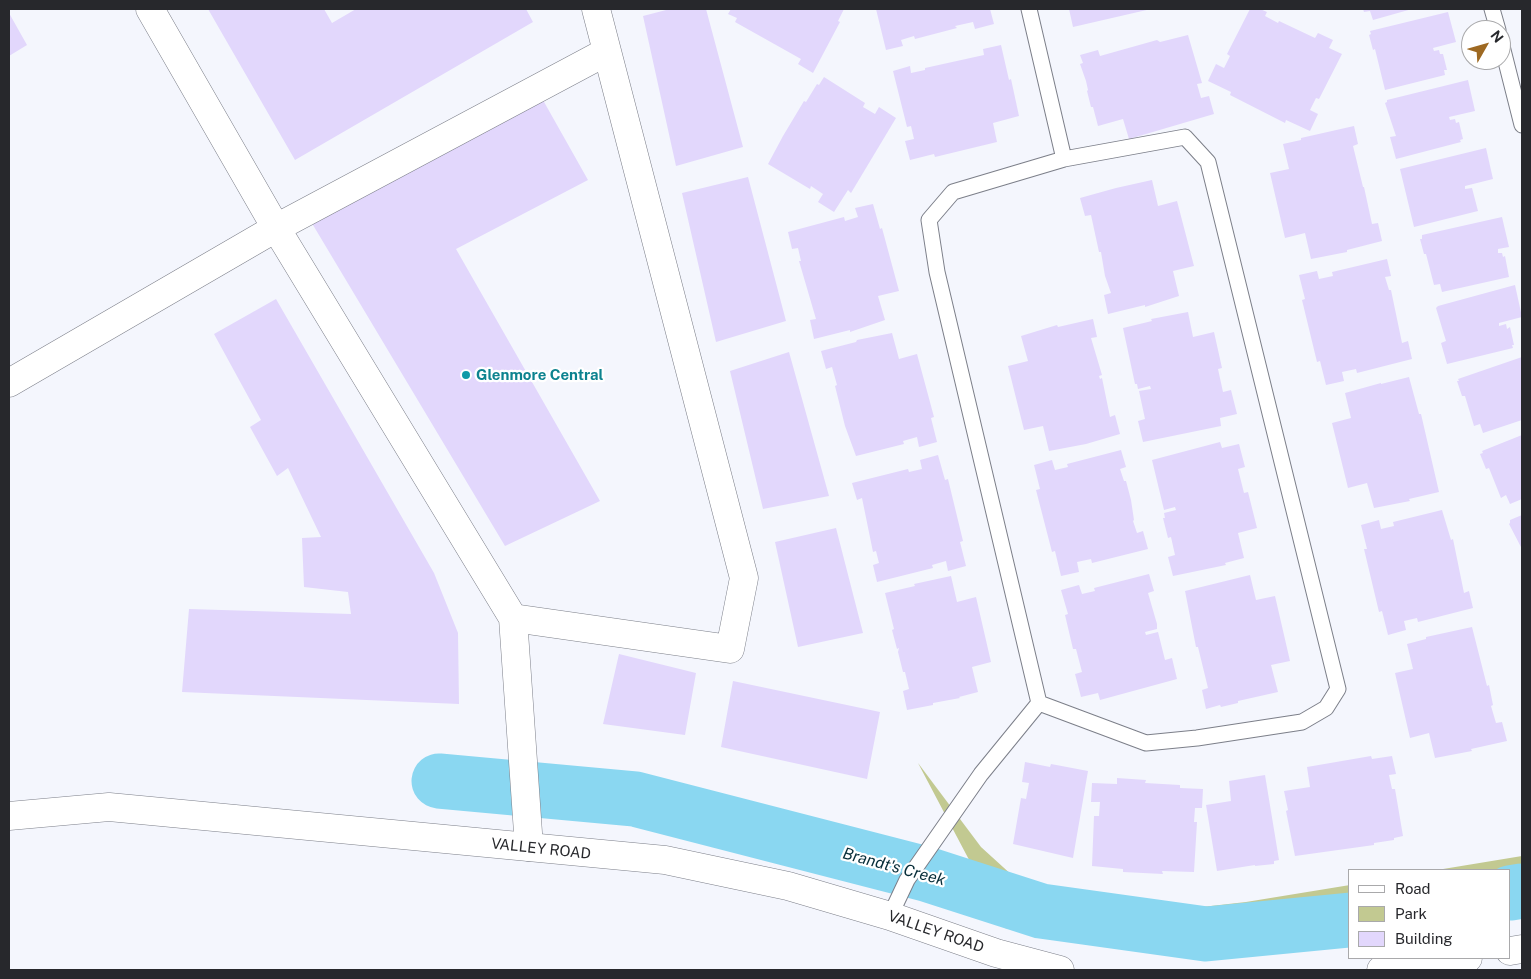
<!DOCTYPE html>
<style>
body{margin:0}
#map{position:relative;width:1531px;height:979px;overflow:hidden;background:#f4f6fd;font-family:"Public Sans",sans-serif}
canvas{display:block}
.frame{position:absolute;inset:0;border:10px solid #27282c;pointer-events:none}
.legend{position:absolute;left:1348px;top:869px;width:162px;height:90px;box-sizing:border-box;background:#fff;border:1px solid #a9a9ab;margin:0;padding:6px 9px;list-style:none;font-size:15px;color:#27282c}
.legend li{display:flex;align-items:center;gap:10px;height:25px}
.legend b{width:25px;border:1px solid #a9a9ab}
.north{position:absolute;left:1461px;top:20px;width:50px;height:50px;box-sizing:border-box;background:#fff;border:1px solid #a9a9ab;border-radius:50%;rotate:52deg;font-size:14px;font-weight:700;line-height:20px;text-align:center;color:#27282c}
.north::after{content:'';display:block;margin:auto;width:18px;height:22px;background:#9e6922;clip-path:polygon(50% 0,100% 100%,50% 72%,0 100%)}
</style>
<div id="map">
<canvas width="1531" height="979"></canvas>
<div class="frame"></div>
<ul class="legend">
<li><b style="height:6px;background:#fff"></b>Road</li>
<li><b style="height:14px;background:#c2c991"></b>Park</li>
<li><b style="height:14px;background:#e2d7fc"></b>Building</li>
</ul>
<div class="north">N</div>
</div>
<script>
const context = document.querySelector('canvas').getContext('2d');
context.lineJoin = 'round';
function paint(path, color) {
  context.fillStyle = color;
  context.fill(path, 'evenodd');
}
function stroke(path, color, width, dash) {
  context.strokeStyle = color;
  context.lineWidth = width;
  context.lineCap = dash ? 'butt' : 'round';
  context.setLineDash(dash || []);
  context.stroke(path);
}
function label(font, color, halo, rows, align = 'center') {
  context.font = font + ' "Public Sans",sans-serif';
  context.lineWidth = 4.5;
  context.setLineDash([]);
  context.textBaseline = 'middle';
  context.strokeStyle = halo;
  context.fillStyle = color;
  for (const [text, x, y, turn = 0] of rows) {
    context.save();
    context.translate(x, y);
    context.rotate((+turn || 0) * Math.PI / 180);
    context.textAlign = isNaN(turn) ? turn : align;
    if (halo) context.strokeText(text, 0, 0);
    context.fillText(text, 0, 0);
    context.restore();
  }
}
paint(new Path2D(`
 M918,763l63,84 33,30 33,12 34,9 34,6 35,4 34,1 62,-7 104,-17v51c-34,4 -68,11 -103,13 -82,6 -162,-3 -242,-21z
 M1522,856v56l-12,2v-44h-73z`), '#c2c991');
stroke(new Path2D(`
 M439,781l196,18 291,75 115,37 165,23 144,-14
 M1510,893l12,-2`), '#8ad7f1', 55);
paint(new Path2D(`
 M208,9h116l8,14 24,-14h170l7,13 -238,138z
 M670,9h36l37,138 -67,19 -33,-150z
 M731,9h113l-6,12 2,1 -27,51 -15,-9 3,-5 -66,-37 2,-4 -9,-4z
 M876,9h114l4,15 -19,5 -2,-7 -18,4 2,2 -42,11 -1,-3 -13,4 2,6 -17,4z
 M1069,9h82l-78,18z
 M1250,9h10l7,3 -2,4 13,7 1,-2 36,17 3,-5 15,7 -4,8 13,6 -23,45 -3,-1 -6,12 8,4 -8,17 -24,-11 -1,3 -55,-28 1,-3 -23,-11 8,-17 8,4 6,-12 -3,-2z
 M1363,9h49l-39,11 -3,-9 -6,1z
 M1448,12l8,30 -23,6 1,3 5,-1 1,4h3l4,16h-3l1,5 -60,15 -10,-41 -2,1 -4,-15 2,-1 -1,-3z
 M9,13l18,32 -18,11z
 M1188,35l14,48 -5,1 4,14 8,-2 5,18 -85,25 -6,-20 -25,7 -5,-19h-2l-4,-16 1,-1 -2,-9 -6,-17 3,-1 -3,-8 18,-5 2,6 57,-16 3,2z
 M1001,45l8,35 2,-1 8,37 -26,7 4,19 -62,15 -1,-3 -24,6 -5,-19 9,-2 -3,-13 -4,1 -14,-56 17,-5 1,7 14,-3v-2l59,-13 -1,-6z
 M824,77l41,26 -2,4 12,7 4,-7 17,11 -45,75 -3,-3 -14,22 -16,-10 5,-8 -12,-8 -1,3 -42,-25 15,-28 21,-35 2,1 11,-18 2,1z
 M1468,80l7,31 -26,6 1,3 5,-1 1,4 3,-1 4,17 -3,1 1,2 -65,17 -6,-22 6,-1 -11,-33 2,-1v-2z
 M539,93l49,87 -132,69 144,252 -95,45 -195,-326z
 M1354,126l4,18 -5,2 10,41h1l8,37 6,-1 4,18 -35,9v2l-36,7 -6,-26 -20,5 -15,-65 19,-4 -6,-25 18,-4v-2z
 M1486,148l7,31 -28,7v3l7,-1 6,23 -64,16 -14,-58z
 M748,177l38,144 -70,21 -34,-149z
 M1152,180l6,26 19,-5 17,65 -21,5 6,25 -34,11v-2l-37,9 -4,-19 7,-2 -6,-17 -4,-24h-2l-8,-37 -6,1 -5,-18 36,-10z
 M873,204l7,25 2,-1 17,63 -21,5 7,24 -35,12v-2l-36,9 -4,-19 6,-1 -17,-58h2l-3,-13 -6,1 -4,-17 56,-15 1,4 13,-4 -3,-9z
 M1502,217l7,30 -11,2v4h4l1,4 2,-1 4,21 -67,15 -2,-8 -6,1 -8,-31h-2l-4,-15h2v-4z
 M1387,259l4,17 -6,1 4,13h2l11,53 6,-2 4,18 -55,14 -1,-4 -14,3 2,9 -18,4 -6,-24 -3,1 -15,-62 3,-1 -6,-24 18,-4 2,8 14,-3 -1,-4z
 M1515,285l7,32 -23,6v3l7,-2 1,5 3,-2 4,18h-2l1,3 -66,16 -6,-21 5,-2 -10,-33 2,-2z
 M276,299l158,274 24,60 1,71 -277,-12 7,-83 162,5 -3,-22 -44,-5 -2,-49 19,-1 -33,-69 -11,8 -27,-49 11,-7 -47,-86z
 M1188,312l5,25 21,-5 8,36 -4,1 5,23 8,-2 6,24 -17,4 1,8 -78,16 -5,-21 7,-2 -6,-28 12,-2 -1,-3 -12,3 -1,-5h-2l-12,-56 29,-7 -1,-2z
 M1093,319l4,18 -6,1 11,37 -3,1 1,3 2,-1 8,39 5,-2 5,19 -34,10 -37,7 -6,-25 -19,4 -16,-64 20,-5 -7,-25 36,-11 1,2z
 M892,333l7,26 18,-5 17,63 -3,1 6,24 -18,5 -2,-10 -14,4 1,3 -48,12 -11,-30 -10,-40 2,-1 -5,-18 -6,2 -5,-18 35,-9 1,-2z
 M789,352l40,144 -66,13 -33,-138z
 M1522,357v63l-39,13 -3,-9 -6,2 -9,-30h-3l-5,-15h2l-1,-2z
 M1409,377l10,37h2l18,78 -30,7 1,2 -36,7 -7,-25 -19,5 -16,-65 19,-5 -6,-25 36,-10v1z
 M1522,435v64l-12,5 -4,-9 -5,3 -12,-30 -3,1 -6,-15 3,-1 -1,-2z
 M1220,442l2,6 17,-4 6,23 -7,2 6,24 4,-1 9,36 -19,5 6,25 -19,5 1,2 -53,11 -5,-19 7,-2 -4,-18 -3,1 -5,-20h2l-1,-5 12,-3 -1,-3 -11,3 -12,-50z
 M1121,450l5,17 -6,2 4,12h2l5,19 3,20 -1,1 4,12 6,-2 5,18 -56,14 -1,-4 -14,3 2,10 -18,4 -6,-25 -3,1 -16,-62 4,-1 -6,-24 18,-5 3,10 13,-3 -1,-3z
 M938,455l7,25 3,-1 15,62 -3,1 6,24 -18,5 -2,-10 -14,4 1,3 -56,14 -4,-17 6,-2 -3,-12 -3,1 -11,-54 -5,2 -5,-17 56,-14 1,3 13,-3 -2,-9z
 M1442,510l9,30 2,-1 11,54 5,-2 4,17 -55,14 -1,-4 -13,3 2,9 -18,5 -6,-24 -3,1 -15,-63h3l-6,-24 18,-5 2,9 13,-3 -1,-4z
 M1522,515v34l-13,-25 1,-1v-3z
 M836,528l27,105 -65,14 -23,-105z
 M1149,574l5,17 -6,2 9,31v5l-12,3 1,3 12,-3 7,28 7,-2 5,21 -77,21 -2,-7 -17,4 -6,-23 7,-2 -6,-23h-3l-8,-34 3,-1 -7,-24 18,-5 3,9 13,-3 -1,-3z
 M1250,575l6,25 19,-4 15,65 -19,4 7,27 -40,9v2l-17,4 -1,-2 -14,4 -4,-19 6,-2 -10,-41h-2l-11,-56z
 M951,576l6,26 19,-5 15,65 -19,5 6,25 -19,5 1,1 -27,5v2l-26,5 -4,-19 6,-2 -4,-17h-2l-5,-20 1,-4 -2,1 -5,-19 2,-1 -9,-36 30,-7 -1,-2z
 M1472,627l15,59 2,-1 4,20 -2,1 5,17 6,-1 5,19 -36,8 1,2 -37,7 -6,-25 -19,5 -15,-65 18,-4 -6,-25 19,-5v-2z
 M619,654l77,19 -11,62 -82,-11z
 M733,681l147,31 -13,67 -146,-32z
 M1371,756l1,3 20,-3 4,18 -7,1 3,14h3l8,47 -9,2v2l-20,3v2l-79,11 -9,-45 2,-1 -4,-19 26,-4 -3,-20z
 M1025,762l25,5 1,-3 37,7 -15,87 -60,-14 8,-46 5,1 3,-16 -7,-1z
 M1265,775l14,85 -5,1v3l-19,2v-1l-38,6 -11,-66 25,-4 -2,-20z
 M1117,778l29,2 -1,3 35,2v3l23,1 -1,19h-7l-1,14h3l-3,50 -32,-1 1,3 -40,-2v-3l-31,-3 2,-50h5l1,-14h-9l1,-19 25,1z`), '#e2d7fc');
const lane = new Path2D(`
 M1029,9l35,150
 M1492,9l6,21
 M1501,42l21,83
 M890,916l17,-36 74,-106 58,-71 -102,-431 -8,-52 24,-28 111,-33 121,-22 23,25 130,527 -12,19 -24,14 -105,16 -51,5 -107,-40`);
const street = new Path2D(`
 M9,383l267,-155 -126,-219
 M513,618l217,31 14,-71 -148,-569
 M529,847l-16,-229 -237,-390 330,-176`);
const secondary = new Path2D(`
 M9,816l100,-9 556,53 123,26 102,30 106,37 64,17
 M1510,951l12,-2
 M1381,970l87,-12`);
stroke(lane, '#7c7f89', 17);
stroke(street, '#7c7f89', 29);
stroke(secondary, '#7c7f89', 29);
stroke(lane, '#fff', 15);
stroke(street, '#fff', 28);
stroke(secondary, '#fff', 28);
for (const [x, y, r, color] of [
 [466,375,5,"#0f9aa8"]
]) {
  const dot = new Path2D();
  dot.arc(x, y, r, 0, 2 * Math.PI);
  context.fillStyle = color;
  context.fill(dot);
  stroke(dot, '#fff', 2);
}
label('bold 15px', '#0d838f', '#fff', [
 ["Glenmore Central",476,375]
], 'left');
label('15px', '#27282c', '#fff', [
 ["VALLEY ROAD",541,849,6],
 ["VALLEY ROAD",936,932,19]
]);
label('italic 16px', '#082e39', '#fff', [
 ["Brandt's Creek",894,867,15]
]);
</script>
